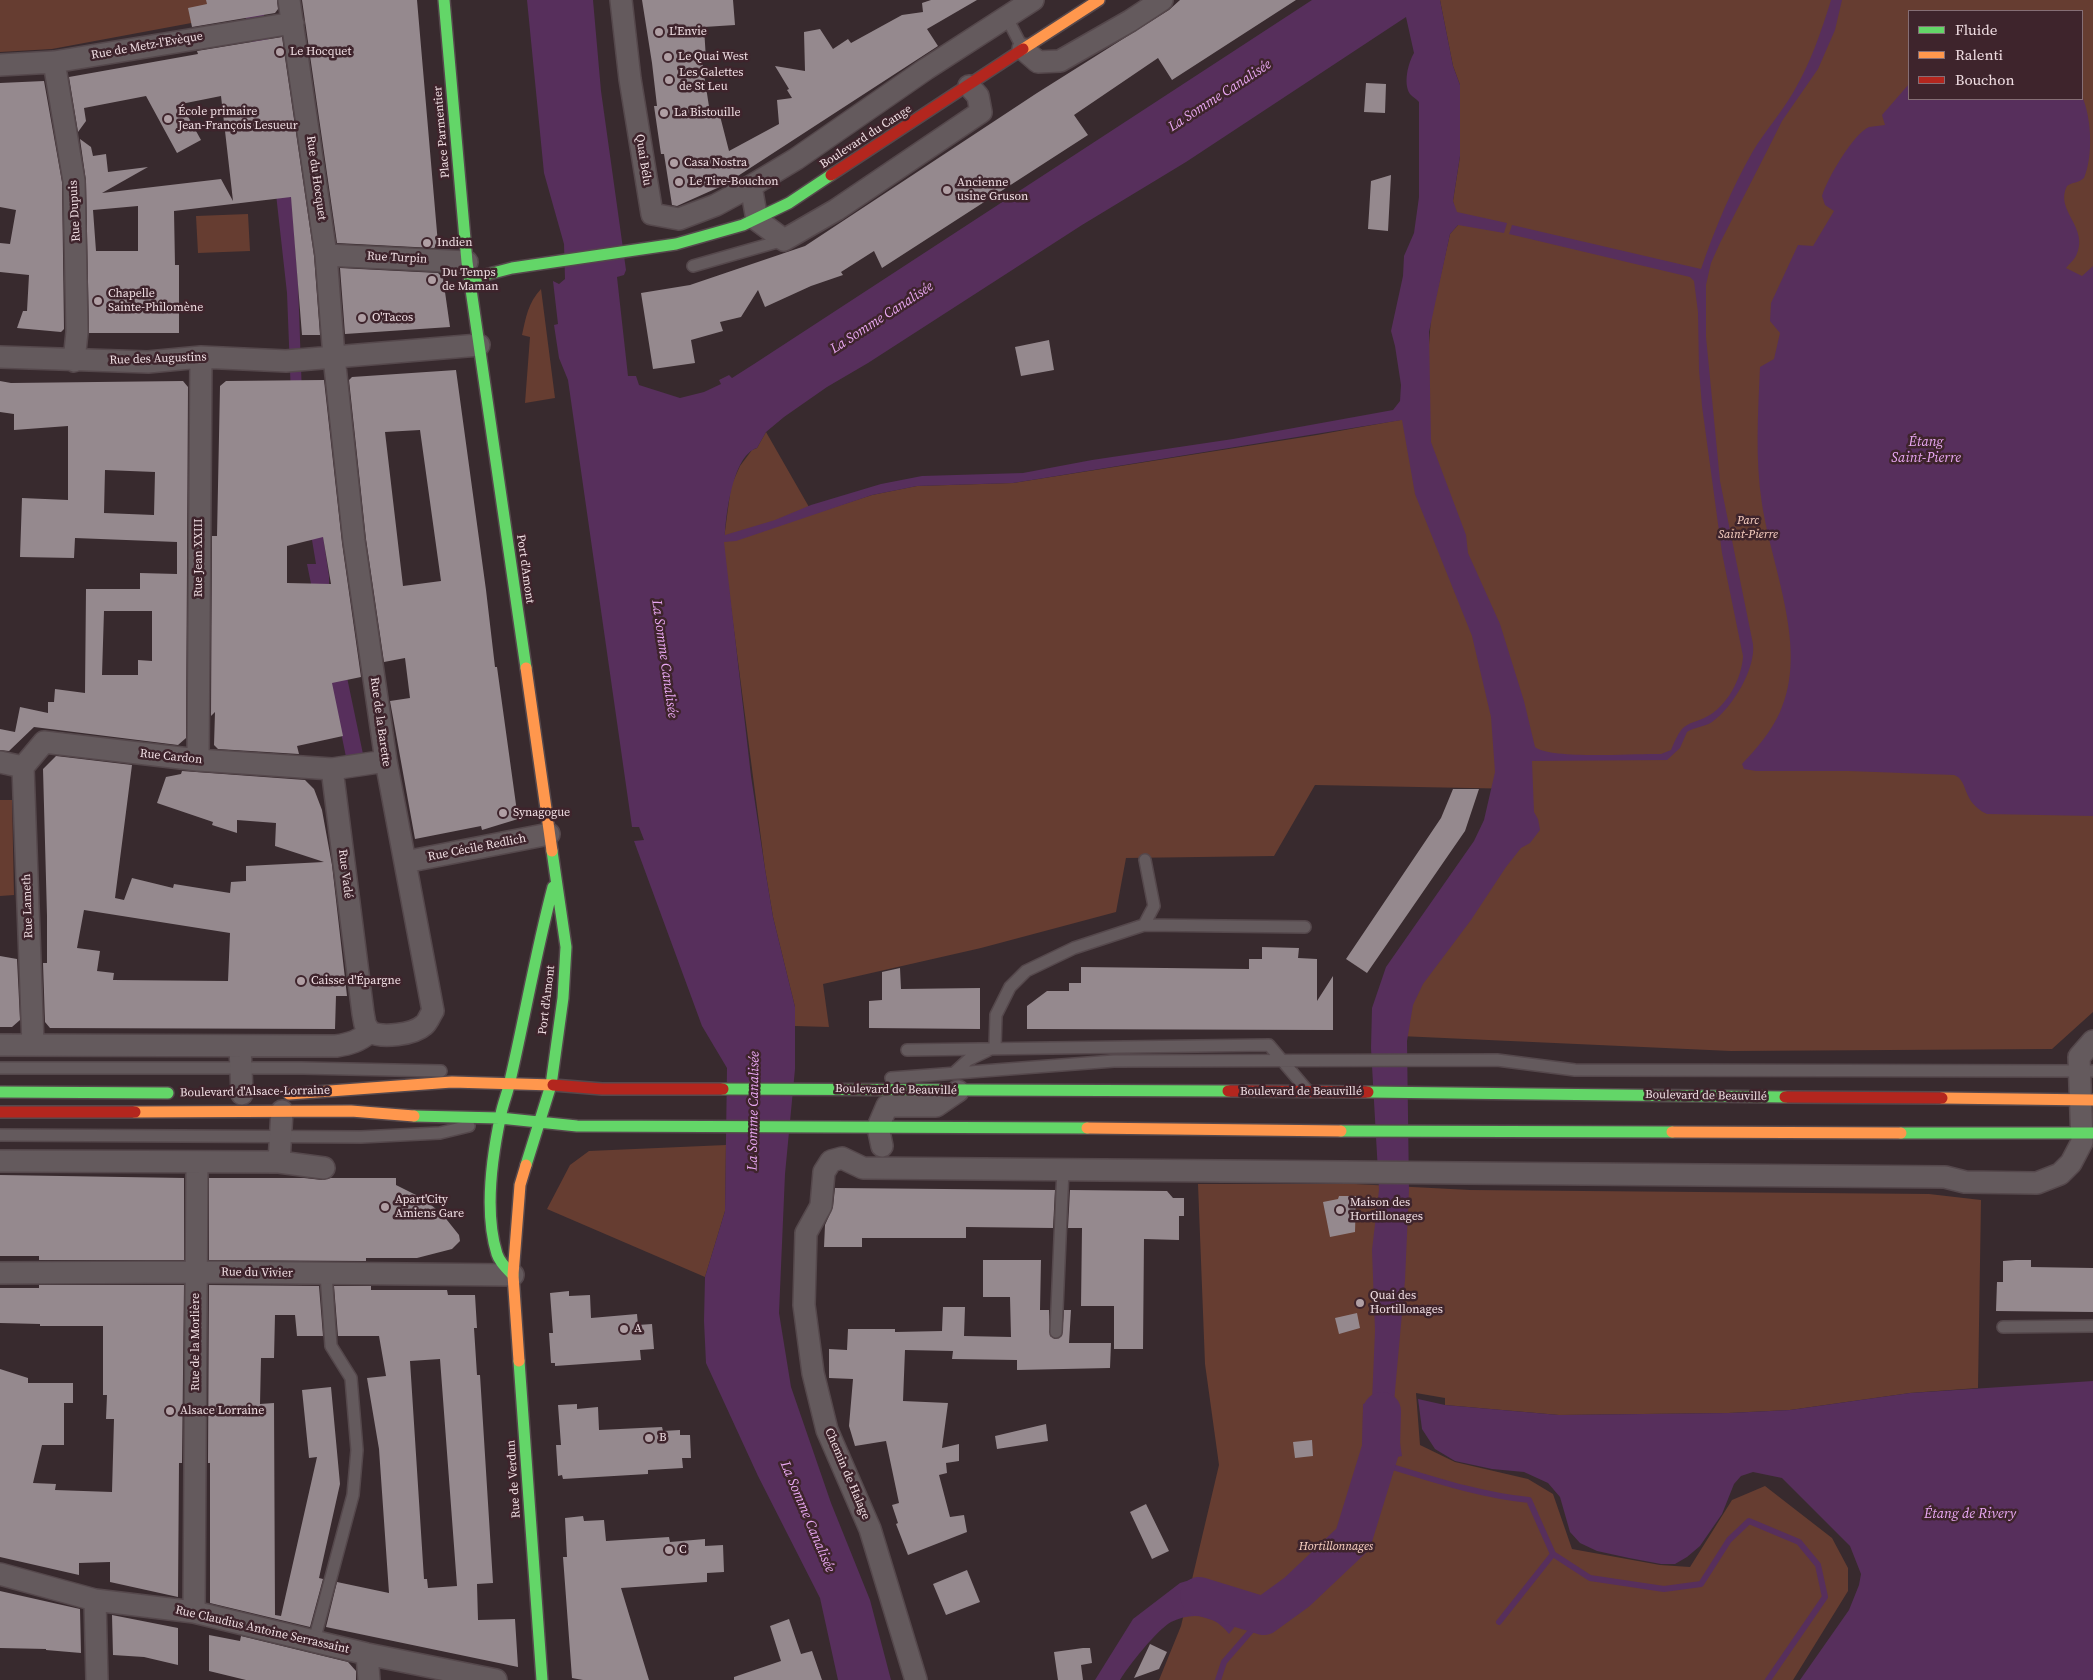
<!DOCTYPE html>
<meta charset="utf-8">
<style>
body{margin:0}
#map{position:relative;width:2093px;height:1680px;overflow:hidden;background:#382a2e;font-family:"Source Serif 4",serif}
canvas{display:block}
.legend{position:absolute;left:1908px;top:10px;width:175px;height:90px;box-sizing:border-box;background:#3e242c;border:1px solid #856e75;margin:0;padding:6px 9px;list-style:none;font-size:15px;color:#f0dee3}
.legend li{display:flex;align-items:center;gap:10px;height:25px}
.legend b{width:25px;border:1px solid #856e75}
</style>
<div id="map">
<canvas width="2093" height="1680"></canvas>
<ul class="legend">
<li><b style="height:6px;background:#63d668"></b>Fluide</li>
<li><b style="height:6px;background:#ff974d"></b>Ralenti</li>
<li><b style="height:6px;background:#b3261e"></b>Bouchon</li>
</ul>
</div>
<script>
const context = document.querySelector('canvas').getContext('2d');
context.lineJoin = 'round';
function paint(path, color) {
  context.fillStyle = color;
  context.fill(path, 'evenodd');
}
function stroke(path, color, width, dash) {
  context.strokeStyle = color;
  context.lineWidth = width;
  context.lineCap = dash ? 'butt' : 'round';
  context.setLineDash(dash || []);
  context.stroke(path);
}
function label(font, color, halo, rows, align = 'center') {
  context.font = font + ' "Source Serif 4",serif';
  context.lineWidth = 5;
  context.setLineDash([]);
  context.textBaseline = 'middle';
  context.strokeStyle = halo;
  context.fillStyle = color;
  for (const [text, x, y, turn = 0] of rows) {
    context.save();
    context.translate(x, y);
    context.rotate((+turn || 0) * Math.PI / 180);
    context.textAlign = isNaN(turn) ? turn : align;
    if (halo) context.strokeText(text, 0, 0);
    context.fillText(text, 0, 0);
    context.restore();
  }
}
paint(new Path2D(`
 M0,0h240l5,13 -193,36 -52,3z
 M1440,0h653v1012l-41,37 -321,2 -331,-15 7,-45 114,-202 -206,-4 -41,71 -148,2 -10,54 -135,36 -158,36 6,43 -34,-1v-19l-22,-90 -8,-48 -42,-323 8,-60 9,-20 12,-16 5,-2 9,-16 47,82 59,-19 45,-9 96,-3 304,-48 83,-15 28,-63 3,-39 19,-84 8,-9 -5,-24 7,-45v-71l-7,-19zM1909,11h173v88h-173z
 M248,214l2,37 -52,2 -2,-37z
 M541,289l14,109 -30,5 5,-66 -8,-2c4,-18 6,-32 19,-46z
 M0,800h12l2,95 -14,1z
 M726,1145l-1,66 -20,66 -158,-68 23,-44 19,-14z
 M1198,1184h157l115,6 459,4 52,6 -3,188 -68,5 -120,17 -61,3 -170,2 -114,-10v-7l-29,-5 4,52 35,17 73,17 25,15 19,55 88,16 30,2 42,-67 33,-14 67,52 16,30v23l-55,89h-634l22,-54 38,-161 -14,-101z`), '#663d31');
paint(new Path2D(`
 M527,0h66l8,91 25,179 -2,5 -7,2 11,99h8l3,9 41,13 24,-6 17,-8 -2,-4 10,-5 3,3 22,-14 558,-364h128l13,66 7,19v71l-7,45 4,11 50,11 -3,10 -46,-8 -8,9 -21,98 2,110 35,93 2,18 32,71 24,77 11,46c17,13 101,6 126,7l10,-4c3,-7 6,-15 11,-21 5,-6 17,-8 24,-12 21,-10 36,-39 37,-61l-21,-103 -20,-147 -3,-36 -1,-58 -4,-31 -4,-4 -181,-43 3,-9 189,44c14,-41 31,-81 52,-118 12,-20 29,-39 41,-60 17,-29 27,-59 37,-91h11l-7,30 -17,39 -36,52 -15,30 -47,92 -9,20 -5,22v52l14,144 33,163c3,25 -21,64 -41,78 -8,5 -17,5 -25,10l-7,16 -13,12 -135,1 2,51 4,7 2,11 -10,13 -9,5 -15,19 -35,53 -48,64 -10,21 -6,36 2,149 -4,90 -11,122 8,54 -26,6 -14,7 1,-65 9,-3 3,-70 -3,-81 7,-60 -8,-142 1,-40 14,-41 88,-126 10,-21 11,-48 -4,-55 -19,-81 -57,-142 -13,-74 -389,63 -96,3 -45,9 -136,46 -12,1 27,234 14,93 8,48 22,90v62l-10,105 -6,139 12,74 40,116 39,97 21,80h-53l-18,-82 -62,-122 -52,-113 -2,-42 1,-44 20,-66 2,-143 -25,-42 -68,-185 10,-1 -5,-13h-7l-64,-447 -9,-22 -5,-33 4,-1 -5,-43 6,3 6,-5 -1,-35 -20,-71zM1406,17l8,36c-6,10 -11,31 -4,41 2,3 7,5 9,8v95l-5,36 -10,23 -1,20 -12,55 4,15 6,39 -1,16 -7,9 -160,29 -141,21 -69,13 -101,3 -41,8 -70,21 -36,15 -50,15c1,-21 8,-80 32,-87l9,-16 18,-15 43,-30 41,-24 214,-138 104,-63z
 M263,8l29,194 6,81 4,112 27,181v15l34,163 -17,3 -39,-193h9l-4,-24 -8,1 -13,-145 -4,-103 -13,-117 -21,-132 -9,-32z
 M1909,84v15h173v-3c10,23 11,61 2,82 -5,5 -12,4 -17,8 -13,25 23,41 9,70 -2,4 -7,8 -10,12l16,8 11,-10v550l-106,-2c-26,-12 -18,-34 -33,-39l-105,-4h-93l-12,-2 -2,-5c15,-16 29,-32 38,-52 29,-63 -8,-143 -18,-208 -7,-45 -4,-91 -2,-137l14,-8 6,-26 -10,-12 1,-18 27,-58 15,1 21,-35 -9,-6 -3,-9c5,-17 31,-62 47,-69 5,-1 11,-1 16,-2l-3,-10z
 M2093,1381v299h-293l49,-70 10,-25 2,-11 -11,-28 -68,-68 -29,-6 -12,4 -7,8 -12,30 -22,32 -13,11 -12,7h-14l-32,-6 -32,-7 -17,-8 -10,-11 -10,-35 -12,-14 -24,-11 -32,-3 -37,-8 -20,-12 -13,-20 -4,-30 27,6 114,10 170,-2 61,-3 120,-17z
 M1193,1579l50,18h16l-30,37c-14,-19 -36,-23 -58,-12 -14,8 -42,43 -51,58h-25l38,-61 47,-36z`), '#572f5c');
stroke(new Path2D(`
 M1376,1462c50,15 101,33 153,38l24,54 37,24 74,11 37,-5 28,-44 20,-19 50,21 19,23 7,32 -57,83
 M1499,1622l54,-68
 M1218,1680l6,-18 40,-46`), '#572f5c', 6);
stroke(new Path2D(`
 M1199,1596l65,20 33,-24 56,-53 28,-91 1,-37`), '#572f5c', 38);
paint(new Path2D(`
 M206,0h71l1,9 -3,4 -83,14 -4,-19 19,-4z
 M302,0h115l21,244 -4,4 -97,-5z
 M642,0h91l2,25 -31,2 2,33 -4,1 8,52 9,-1 10,39 50,-27 -2,-24 15,-2 -5,-8 2,-1 -14,-23 30,5 -1,-39 16,-3 13,20 15,-10 3,4 51,-28 21,-3 -1,-9 9,-3h46l-50,29 11,17 -214,139 -47,21 -5,-1 -8,-51h-3l-7,-48h3l-5,-43z
 M1180,0h116l-124,80 -14,-22 -84,57 14,20 -206,133 -8,-17 -33,21 2,3 -32,11 -46,21 -7,-17 -17,27 -21,5 3,9 -32,9 4,23 -42,6 -12,-76 49,-8 115,-39 232,-153 132,-83z
 M282,37l32,219 6,79h-18l-11,-138 -117,14 1,54h4v68h-90l-3,-152 -6,-42 11,8 2,9 13,-2 2,18 40,-5 -46,26 119,-14 12,22 -12,-105 -40,8 20,36 -24,13 -31,-57 -62,12 2,13 -8,11 -9,-55 129,-23 -1,-3zM138,206v45h-42l-3,-41z
 M44,81l18,101 2,147 -3,3 -44,-4 6,-17h4l2,-36 -29,-3v-29l10,1 6,-34 -16,-3v-124z
 M1366,83l20,1 -1,29 -21,-1z
 M1391,175l-3,56 -20,-2 3,-48z
 M340,268l98,5 5,5 7,49 -105,7z
 M1049,340l5,30 -33,6 -6,-29z
 M456,370l30,220 9,77h2l21,152 -36,11 -1,-4 -66,13 -25,-138 20,-3 -5,-40 -21,4 -18,-123 -17,-159 3,-3zM420,430l21,151 -38,5 -18,-154z
 M324,380l18,163 19,134 -29,6 11,53 -46,10 2,8 -81,-5 -4,-4 1,-33 -4,4 1,-180h5l3,-150 6,-5zM323,537l8,47 -44,-1v-37z
 M0,381l11,2 172,-2 5,6 -2,351 -8,7 -144,-18 -25,24 -9,-1v-21l15,3 5,-25 28,6v-11h6l1,-13 30,4 1,-104h54v-16l37,1v-32l-102,-4 -1,20 -54,-1 2,-59 46,2v-74l-54,4v-16l-14,-2zM105,470l50,2 -1,43 -50,-2zM104,611h48v50l-14,-1v15h-36z
 M56,756l76,9 -17,133 9,2 8,-22 41,10 1,-4 56,9 1,-11 15,-1v-15l78,-4 -49,-16 1,-23 -39,-3v13l-25,-8 1,-3 -56,-19 9,-26 15,-3 1,-3 123,9 9,9 8,21 10,55 15,131h-11l-1,33 -285,-1 -5,-6 -2,-59h4v-47l-4,-147zM84,910l146,23 -2,48 -115,-1 1,-7 -17,-2 3,-20 -23,-3z
 M1453,789h26l-14,42 -98,142 -21,-14 95,-141z
 M1262,947l37,1 -1,10 19,1v42l16,-25v54l-306,-1v-23l20,-15h22v-8h12v-16l168,2v-10h13z
 M0,956l17,3 3,61 -8,7h-12z
 M900,968l1,21 79,-1v41l-111,-1v-27l13,-1v-28z
 M0,1175l184,3v82h-145v-4h-39z
 M209,1178h95l18,2 9,-2h65v7l28,14 19,16 16,20 1,6 -8,8 -35,9h-51v3l-157,-1z
 M835,1188l220,2 -2,38 -87,-1v11h-104v9h-38l1,-22 8,-18z
 M1070,1190l97,1 6,7h11v18h-5v24l-35,-1 -1,110h-29v-43h-33l1,-78h-14z
 M1339,1196h17l-1,36 -25,5 -7,-35 15,-3z
 M983,1260h58l-1,50h9l1,26 5,3 7,-3 2,-26h7l-2,33h42l-1,25 -93,2v-10l-65,-1 1,-8 -48,-1 -2,51 45,2 -6,45 17,-4v17l-13,2 1,10 -8,2 11,42 14,-2 3,17 -59,23 -12,-31 2,-1 -6,-18 7,-2 -13,-62 -31,5 -6,-20 4,-47 -24,-1v-29l18,1 1,-21h47v3l47,-1 1,-24h22l-1,29 47,1 -1,-40h-27z
 M2016,1260h15v7l62,1v44l-97,-1 1,-29h6v-21z
 M39,1285h145l-2,178h-3l-1,134 -68,-15v-20l-31,1v12l-79,-18v-188l28,9v5h45v20h-9v42h-22l-9,38 23,1 -1,6 57,2 2,-73h-8l1,-24h-4v-69h-63v-2l-40,-1v-35h39z
 M209,1285l110,1 4,50h-26l-2,-21h-20l-1,43h-13l-1,46 14,-1 1,212 6,1 36,-159 -8,1 -7,-68 29,-3 9,97 -21,94 4,1 -13,48 -100,-24v-140h-2z
 M334,1286h37v4h76l1,5h27l2,33h-3l3,47h3l13,208 -16,1 1,36 37,-1 3,48 -192,-40 11,-45 52,11 -10,-144 -12,-71 19,-2 -7,-40h-41zM440,1359l17,227 -29,2 -1,-9h-3l-14,-218z
 M569,1291v5l21,-1 1,23 46,-4 1,11 14,-1 2,25 -14,1 1,10 -86,6v-3h-4l-2,-30h4l-3,-40z
 M1357,1313l3,15 -21,6 -4,-16z
 M577,1404v5l21,-2 1,23 63,-3 1,4 17,-1v5h10l1,23h-9l1,10 -35,2v4l-85,5 -1,-4 -4,1 -2,-31h5l-3,-40z
 M1046,1424l2,17 -51,8 -2,-13z
 M1312,1440l1,16 -18,2 -2,-16z
 M1146,1504l23,47 -17,8 -22,-47z
 M583,1516l1,5 20,-1 2,21 63,-4 1,5 35,-3v7l18,-1 1,27 -17,1v9l-86,6 28,92h-66l-11,-2 -9,-121h4l-2,-39z
 M967,1570l13,32 -34,13 -13,-31z
 M0,1591l80,18 1,44 -35,-3v-1l-46,-1z
 M112,1615l66,13v37l-34,-8 -31,-2z
 M789,1619l12,35 11,-3 10,29h-88v-3l47,-16 -11,-35z
 M209,1635l31,6 1,-5 107,26 8,9v9h-110l-37,-9z
 M1150,1644l17,8 -8,17 -25,9z
 M1083,1648h7l2,15 -11,2 2,15h-25l-4,-28z`), '#95898e');
const lane = new Path2D(`
 M1007,18l16,31
 M693,266l91,-26
 M1144,925l161,2
 M995,1047l1,-32 14,-28 16,-16 48,-23 70,-23 10,-19 -9,-46
 M907,1050l362,-5 38,45
 M0,1068h302l139,3
 M954,1073l14,-13 23,-11
 M891,1078l223,-17 383,-1 78,10 518,1
 M0,1135l361,2 79,-4 29,-7
 M2003,1327l90,-1
 M1056,1332l7,-163
 M314,1641l39,-146 4,-45 -6,-72 -20,-32 -5,-72`);
const street = new Path2D(`
 M289,0l37,255 8,102 20,184 32,220 47,250c-3,4 -5,11 -9,14 -11,10 -42,13 -54,7
 M621,0l9,79 22,135 27,5 37,-14 35,-19
 M1023,49l15,13 22,-1 70,-40 32,-21
 M54,62l20,119 3,151 -3,29
 M0,65l54,-3 239,-39
 M969,86l9,10 3,16 -145,98 -52,30 -27,-20 -6,-34 45,-27 130,-90 107,-69
 M326,255l141,7
 M0,357l148,5 53,-5 85,4 193,-16
 M198,760l3,-403
 M0,762l23,5
 M23,767l21,-25 154,18 134,9
 M23,767l10,278
 M405,862l144,-28
 M370,1032l-5,-8 -2,-11 -31,-244 54,-8
 M0,1045l336,1c14,-2 23,-5 34,-14
 M240,1047l2,47
 M882,1146l-4,-19 9,-21h49l22,-15
 M0,1161l279,1 45,6
 M279,1162l3,-51
 M0,1273l196,-1 317,3
 M0,1574l95,26 99,12 173,42 129,26
 M95,1600l2,80
 M194,1612l3,-450
 M367,1654l2,26
 M916,1680l-46,-151 -43,-99 -14,-57 -9,-68 2,-72 15,-27 3,-34 7,-11 11,-3 21,10 1082,9 20,5 72,1 23,-9 11,-11 11,-21 -3,-85 14,-16`);
const fast = new Path2D(`
 M444,0l23,262 59,406
 M470,279l42,-11 164,-24 67,-19 46,-22 42,-28
 M723,1089l505,2
 M0,1092l168,1
 M1368,1092l417,5
 M414,1116l86,2 77,8 510,2
 M1341,1131l331,1
 M1901,1133h192
 M526,1165l25,-80 12,-87 3,-51 -14,-96
 M513,1275c-6,-6 -13,-12 -16,-21 -13,-41 -5,-98 4,-140 2,-11 7,-22 9,-33 15,-65 26,-130 43,-194
 M519,1361l23,319`);
const slow = new Path2D(`
 M1023,49l76,-49
 M526,668l26,183
 M289,1094l163,-12 101,3
 M1942,1098l151,2
 M135,1112l216,-1 63,5
 M1087,1128l254,3
 M1672,1132l229,1
 M519,1361l-6,-86 7,-90 6,-20`);
const jam = new Path2D(`
 M831,175l192,-126
 M553,1085l49,4h121
 M1228,1091l140,1
 M1785,1097l157,1
 M0,1112h135`);
stroke(lane, '#55484c', 14);
stroke(street, '#55484c', 24);
stroke(fast, '#55484c', 14);
stroke(slow, '#55484c', 14);
stroke(jam, '#55484c', 14);
stroke(lane, '#645a5d', 11);
stroke(street, '#645a5d', 21);
stroke(fast, '#63d668', 11);
stroke(slow, '#ff974d', 11);
stroke(jam, '#b3261e', 11);
for (const [x, y, r, color] of [
 [659,32,5,"#b09fa4"],
 [280,52,5,"#b09fa4"],
 [668,57,5,"#b09fa4"],
 [669,80,5,"#b09fa4"],
 [664,113,5,"#b09fa4"],
 [168,119,5,"#b09fa4"],
 [674,163,5,"#b09fa4"],
 [679,182,5,"#b09fa4"],
 [947,190,5,"#b09fa4"],
 [427,243,5,"#b09fa4"],
 [432,280,5,"#b09fa4"],
 [98,301,5,"#b09fa4"],
 [362,318,5,"#b09fa4"],
 [503,813,5,"#b09fa4"],
 [301,981,5,"#b09fa4"],
 [385,1207,5,"#b09fa4"],
 [1340,1210,5,"#b09fa4"],
 [1360,1303,5,"#b09fa4"],
 [624,1329,5,"#b09fa4"],
 [170,1411,5,"#b09fa4"],
 [649,1438,5,"#b09fa4"],
 [669,1550,5,"#b09fa4"]
]) {
  const dot = new Path2D();
  dot.arc(x, y, r, 0, 2 * Math.PI);
  context.fillStyle = color;
  context.fill(dot);
  stroke(dot, '#3e242c', 2);
}
label('12px', '#f0dee3', '#3e242c', [
 ["L'Envie",669,32],
 ["Le Hocquet",290,52],
 ["Le Quai West",678,57],
 ["Les Galettes",679,73],
 ["de St Leu",679,87],
 ["École primaire",178,112],
 ["Jean-François Lesueur",178,126],
 ["La Bistouille",674,113],
 ["Casa Nostra",684,163],
 ["Le Tire-Bouchon",689,182],
 ["Ancienne",957,183],
 ["usine Gruson",957,197],
 ["Indien",437,243],
 ["Du Temps",442,273],
 ["de Maman",442,287],
 ["Chapelle",108,294],
 ["Sainte-Philomène",108,308],
 ["O'Tacos",372,318],
 ["Synagogue",513,813],
 ["Caisse d'Épargne",311,981],
 ["Apart'City",395,1200],
 ["Amiens Gare",395,1214],
 ["Maison des",1350,1203],
 ["Hortillonages",1350,1217],
 ["Quai des",1370,1296],
 ["Hortillonages",1370,1310],
 ["A",634,1329],
 ["Alsace Lorraine",180,1411],
 ["B",659,1438],
 ["C",679,1550]
], 'left');
label('12px', '#f0dee3', '#3e242c', [
 ["Rue de Metz-l'Evèque",147,46,-10],
 ["Place Parmentier",442,132,-95],
 ["Boulevard du Cange",866,137,-33],
 ["Quai Bélu",643,160,81],
 ["Rue du Hocquet",316,178,82],
 ["Rue Dupuis",75,211,-93],
 ["Rue Turpin",397,258,3],
 ["Rue des Augustins",158,359,-2],
 ["Rue Jean XXIII",199,558,-90],
 ["Port d'Amont",525,569,82],
 ["Rue de la Barette",380,722,82],
 ["Rue Cardon",171,757,6],
 ["Rue Cécile Redlich",477,848,-11],
 ["Rue Vadé",345,874,83],
 ["Rue Lameth",28,906,-92],
 ["Port d'Amont",547,1000,-83],
 ["Boulevard de Beauvillé",896,1090,1],
 ["Boulevard d'Alsace-Lorraine",255,1092,-1],
 ["Boulevard de Beauvillé",1301,1092],
 ["Boulevard de Beauvillé",1706,1096,1],
 ["Rue du Vivier",257,1273,1],
 ["Rue de la Morlière",196,1342,-90],
 ["Chemin de Halage",847,1474,67],
 ["Rue de Verdun",514,1479,-94],
 ["Rue Claudius Antoine Serrassaint",262,1630,13]
]);
label('italic 12px', '#fcd3c5', '#3e242c', [
 ["Parc",1748,521],
 ["Saint-Pierre",1748,535],
 ["Hortillonnages",1336,1547]
]);
label('italic 14px', '#eaa8f3', '#3e242c', [
 ["La Somme Canalisée",1220,96,-33],
 ["La Somme Canalisée",882,318,-33],
 ["Étang",1926,442],
 ["Saint-Pierre",1926,458],
 ["La Somme Canalisée",664,659,82],
 ["La Somme Canalisée",754,1111,-89],
 ["Étang de Rivery",1970,1514],
 ["La Somme Canalisée",807,1517,67]
]);
</script>
